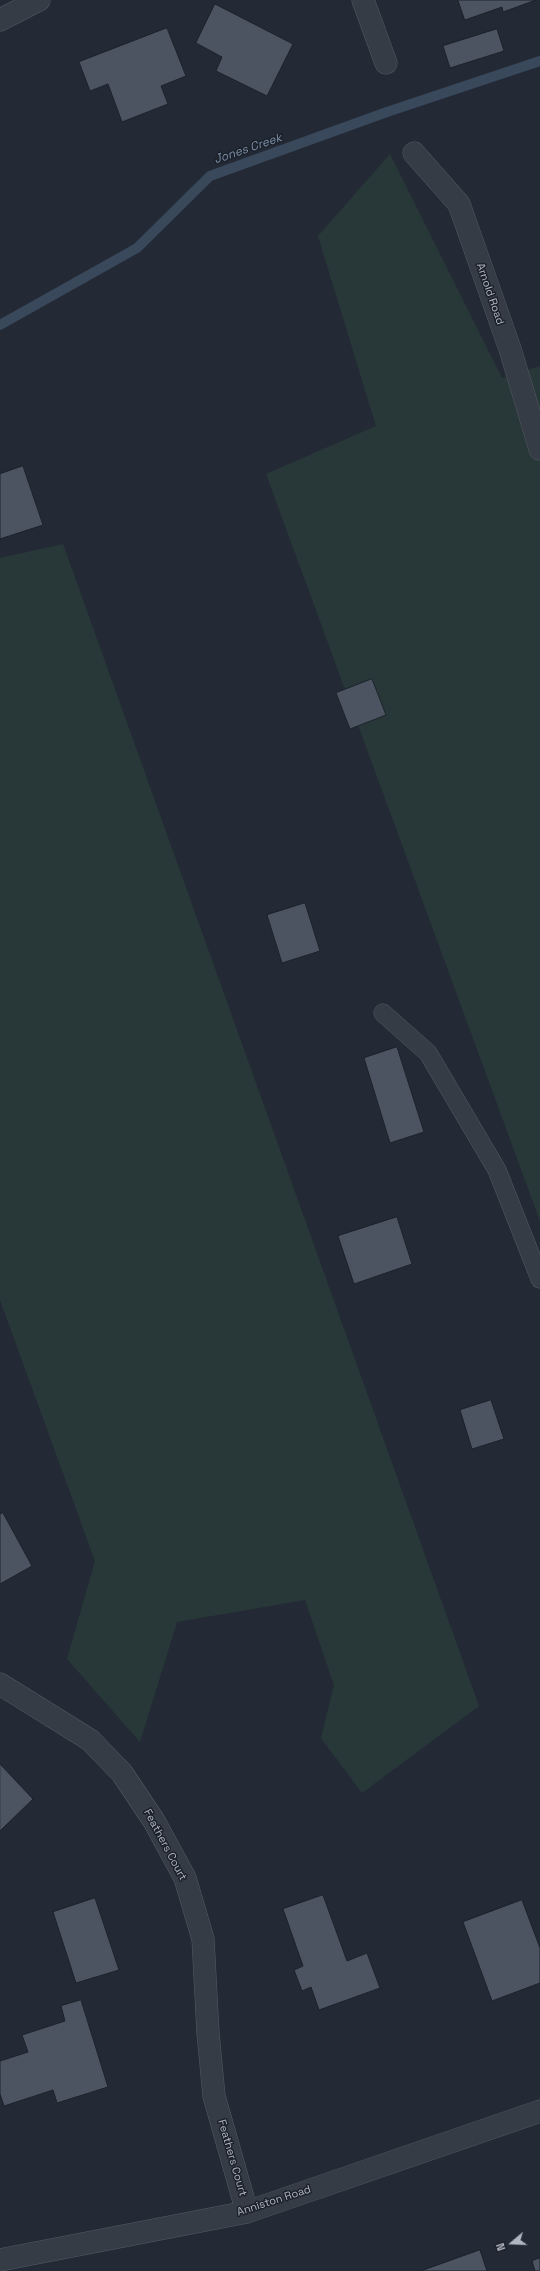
<!DOCTYPE html>
<style>
body{margin:0}
#map{position:relative;width:540px;height:2271px;overflow:hidden;background:#232a35;font-family:"Space Grotesk",sans-serif}
canvas{display:block}
.north{position:absolute;left:492px;top:2223px;width:40px;height:40px;-webkit-text-stroke:3px #1b212a;paint-order:stroke;rotate:251deg;font-size:11px;font-weight:700;line-height:16px;text-align:center;color:#b1b7c2}
.north::after{content:'';display:block;margin:auto;width:14px;height:18px;background:#b1b7c2;clip-path:polygon(50% 0,100% 100%,50% 72%,0 100%)}
</style>
<div id="map">
<canvas width="540" height="2271"></canvas>
<div class="north">N</div>
</div>
<script>
const context = document.querySelector('canvas').getContext('2d');
context.lineJoin = 'round';
function paint(path, color) {
  context.fillStyle = color;
  context.fill(path, 'evenodd');
}
function stroke(path, color, width, dash) {
  context.strokeStyle = color;
  context.lineWidth = width;
  context.lineCap = dash ? 'butt' : 'round';
  context.setLineDash(dash || []);
  context.stroke(path);
}
function label(font, color, halo, rows, align = 'center') {
  context.font = font + ' "Space Grotesk",sans-serif';
  context.lineWidth = 3;
  context.setLineDash([]);
  context.textBaseline = 'middle';
  context.strokeStyle = halo;
  context.fillStyle = color;
  for (const [text, x, y, turn = 0] of rows) {
    context.save();
    context.translate(x, y);
    context.rotate((+turn || 0) * Math.PI / 180);
    context.textAlign = isNaN(turn) ? turn : align;
    if (halo) context.strokeText(text, 0, 0);
    context.fillText(text, 0, 0);
    context.restore();
  }
}
paint(new Path2D(`
 M390,154l112,224 38,-12v855l-274,-747 110,-48 -58,-190z
 M63,544l416,1162 -117,87 -41,-55 13,-53 -29,-85 -128,22 -37,120 -73,-83 28,-98 -95,-261v-742z`), '#283838');
stroke(new Path2D(`
 M0,325l137,-77 73,-72 177,-64 153,-51`), '#3a485c', 10);
const building = new Path2D(`
 M458,0h78l-33,12 -1,-5 -37,13z
 M215,4l78,40 -26,52 -51,-25 6,-14 -26,-14z
 M167,28l19,48 -25,10 7,18 -46,18 -14,-38 -18,7 -11,-29z
 M497,29l7,22 -54,17 -7,-22z
 M23,466l20,59 -43,14v-65z
 M372,679l14,36 -36,14 -14,-36z
 M305,903l15,48 -38,12 -15,-48z
 M397,1047l27,85 -34,11 -26,-85z
 M397,1217l15,47 -58,20 -16,-48z
 M491,1400l13,39 -32,10 -12,-39z
 M3,1513l29,53 -32,18v-70z
 M0,1764l33,35 -33,32z
 M323,1895l24,66 20,-8 13,35 -61,22 -8,-23 -9,4 -8,-21 9,-4 -20,-57z
 M95,1898l24,72 -43,13 -23,-71z
 M522,1900l18,48v35l-48,18 -29,-79z
 M81,2000l27,87 -51,16 -4,-13 -49,16 -4,-12v-33l28,-9 -6,-17 43,-14 -4,-15z
 M480,2250l7,21h-66z
 M540,2258v13h-5l-3,-10z`);
paint(building, '#4b5460');
stroke(building, '#1d232c', 1);
const service = new Path2D(`
 M383,1013l45,40 69,117 43,109`);
const minor = new Path2D(`
 M363,0l23,63
 M0,20l39,-20
 M414,153l45,51 51,145 30,100
 M0,1684l90,56 32,33 32,48 31,57 18,61 5,94 6,63 33,116`);
const tertiary = new Path2D(`
 M0,2260l247,-48 293,-101`);
stroke(service, '#545a63', 19);
stroke(minor, '#545a63', 23);
stroke(tertiary, '#545a63', 23);
stroke(service, '#363c46', 18);
stroke(minor, '#363c46', 22);
stroke(tertiary, '#363c46', 22);
label('11px', '#b1b7c2', '#1b212a', [
 ["Arnold Road",490,294,71],
 ["Feathers Court",165,1845,62],
 ["Feathers Court",232,2158,74],
 ["Anniston Road",274,2201,-18]
]);
label('italic 12px', '#7c8ea7', '#1b212a', [
 ["Jones Creek",248,149,-19]
]);
</script>
